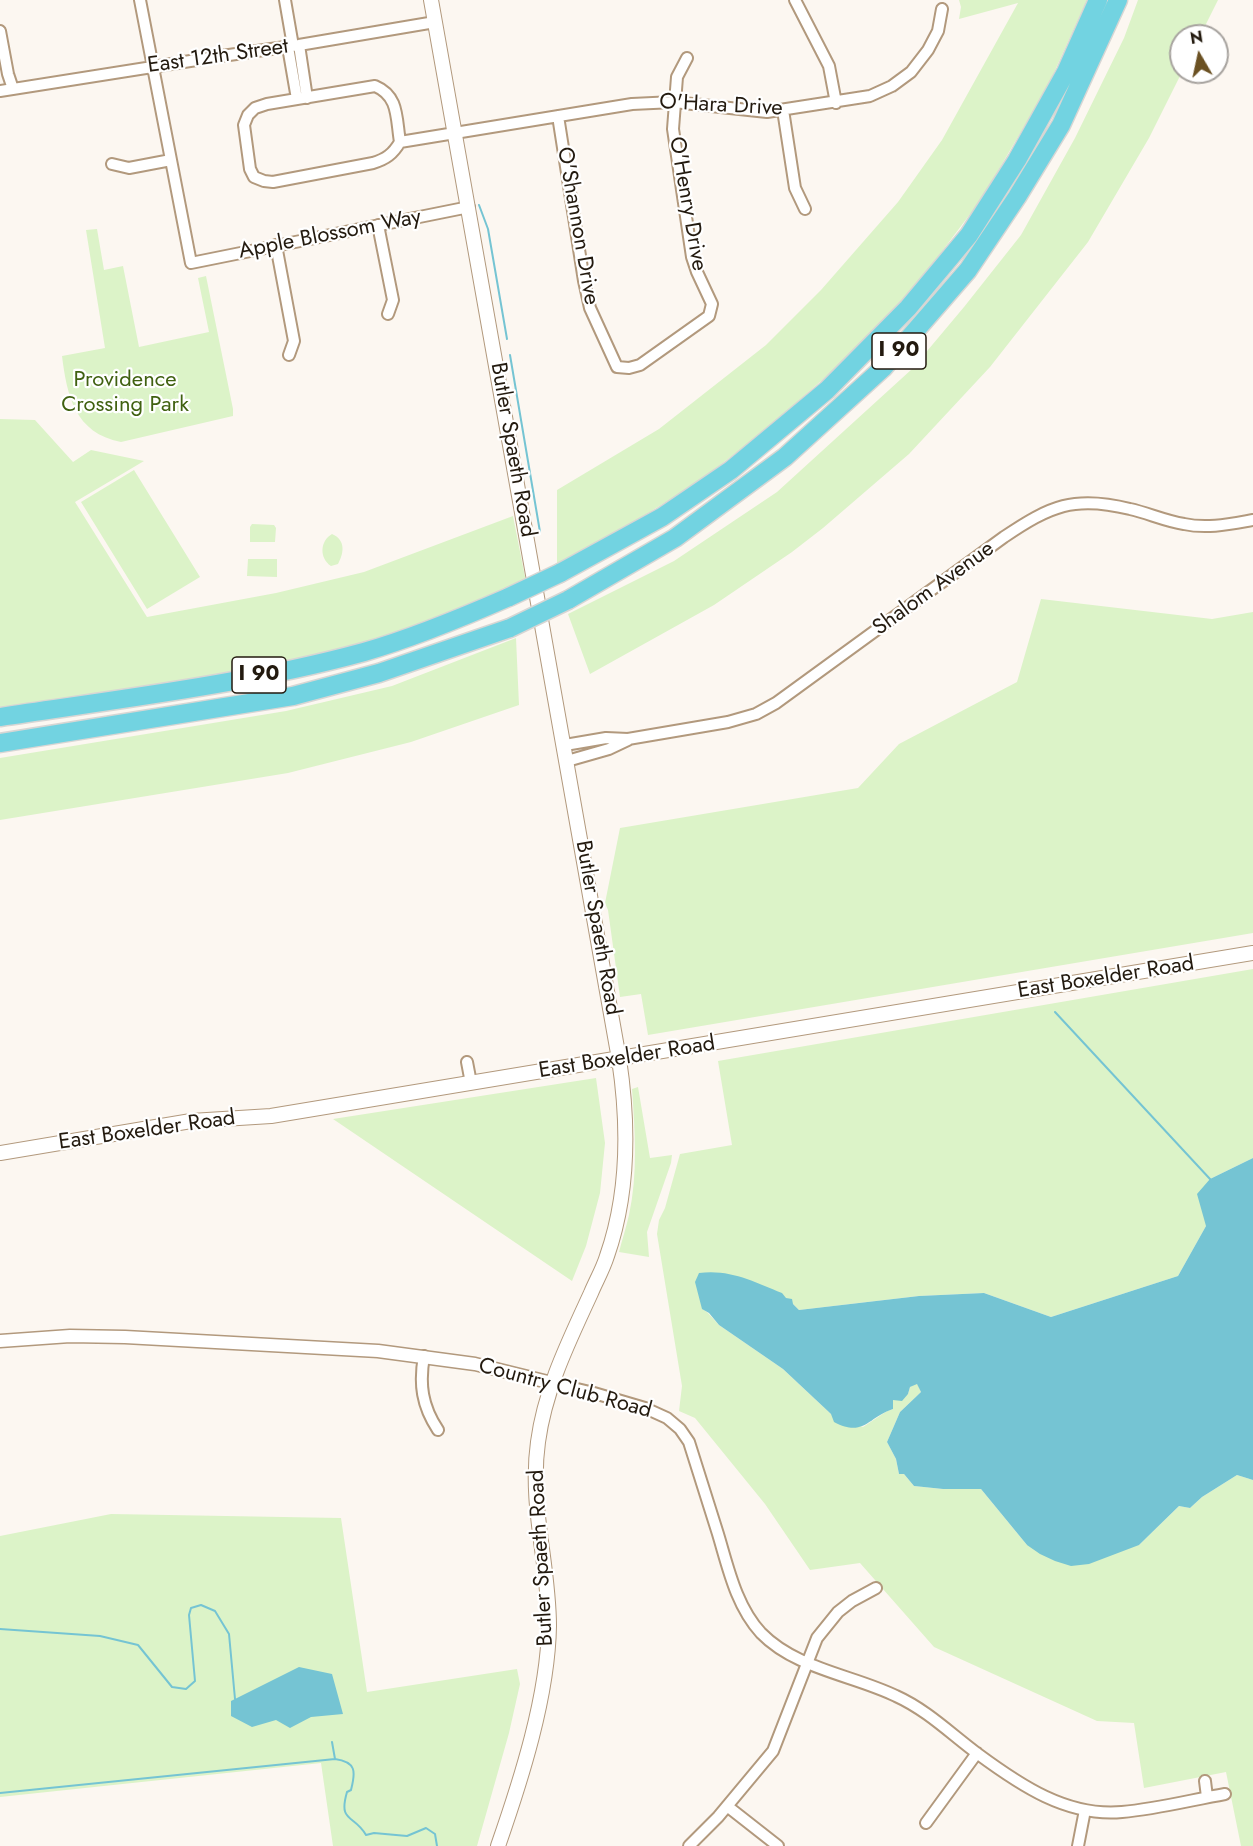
<!DOCTYPE html>
<style>
body{margin:0}
#map{position:relative;width:1253px;height:1846px;overflow:hidden;background:#fcf7f1;font-family:Jost,sans-serif}
canvas{display:block}
.north{position:absolute;left:1169px;top:24px;width:60px;height:60px;box-sizing:border-box;background:#fff;border:2px solid #a7a39f;border-radius:50%;rotate:351deg;font-size:16px;font-weight:700;line-height:24px;text-align:center;color:#231a0f}
.north::after{content:'';display:block;margin:auto;width:21px;height:27px;background:#6b5123;clip-path:polygon(50% 0,100% 100%,50% 72%,0 100%)}
</style>
<div id="map">
<canvas width="1253" height="1846"></canvas>
<div class="north">N</div>
</div>
<script>
const context = document.querySelector('canvas').getContext('2d');
context.lineJoin = 'round';
function paint(path, color) {
  context.fillStyle = color;
  context.fill(path, 'evenodd');
}
function stroke(path, color, width, dash) {
  context.strokeStyle = color;
  context.lineWidth = width;
  context.lineCap = dash ? 'butt' : 'round';
  context.setLineDash(dash || []);
  context.stroke(path);
}
function label(font, color, halo, rows, align = 'center') {
  context.font = font + ' Jost,sans-serif';
  context.lineWidth = 4.5;
  context.setLineDash([]);
  context.textBaseline = 'middle';
  context.strokeStyle = halo;
  context.fillStyle = color;
  for (const [text, x, y, turn = 0] of rows) {
    context.save();
    context.translate(x, y);
    context.rotate((+turn || 0) * Math.PI / 180);
    context.textAlign = isNaN(turn) ? turn : align;
    if (halo) context.strokeText(text, 0, 0);
    context.fillText(text, 0, 0);
    context.restore();
  }
}
paint(new Path2D(`
 M959,0h128l-40,88 -67,113 -65,86 -77,79 -75,66 -65,50 -66,41 -75,43v-76l102,-61 107,-84 55,-55 77,-88 44,-62 76,-137 -59,16 2,-12z
 M1138,0h80l-18,36h-19l1,36 -33,66 -61,104 -98,125 -81,87 -86,74 -31,24 -78,53 -124,69 -22,-60 106,-53 103,-69 135,-123 52,-62 57,-72 54,-97 49,-100z
 M97,229l7,41 19,-4 16,81 70,-15 -11,-54 8,-2 27,133v7l-112,26c-46,-9 -54,-46 -59,-86l43,-8 -19,-118z
 M0,419l35,1 38,42 18,-12 53,11 -69,41 72,115 129,-24 88,-21 149,-56 13,66c-55,24 -109,47 -167,62 -117,32 -239,46 -359,65z
 M134,470l66,107 -53,32 -66,-107z
 M252,524l22,1 2,3 -1,14h-25v-15z
 M332,534c14,6 12,19 6,30l-7,2c-12,-8 -11,-25 1,-32z
 M248,559h29v18l-30,-1z
 M1041,599l171,20 41,-7v321l-605,102 -7,-41 -21,3 -12,-87 -3,-7 15,-75 238,-40 41,-44 118,-62z
 M516,638l3,67 -108,37 -123,31 -288,47v-62l286,-47 106,-25z
 M1253,969v189l-43,21 -4,47 -28,50 -127,41 -67,-24 -65,3 -120,14 -6,-6 -90,5 5,4 11,12 64,44 48,45 32,13 24,-16 6,-2v-9l15,-6 2,-7 7,-4 4,9 -21,20 -13,30 9,17 3,15h5l10,12 29,3h38l46,56h112l40,-39 11,2 12,-11 35,-22 16,5v366h-12l-15,-74 -82,16 -10,-65 -37,-2 -163,-74 -74,-84 -50,7 -45,-66 -70,-86 -16,-7 3,-25 -25,-152 2,-14 6,-12 15,-54 52,-9 -14,-84z
 M596,1078l9,65 -5,50 -14,53 -14,35 -239,-162z
 M638,1087l12,71 22,-3 -1,8 -24,69 2,25 -30,-5c3,-12 7,-24 10,-37 9,-41 6,-84 3,-126z
 M111,1514l230,4 26,174 150,-23 3,15 -11,49 -32,113h-144l-12,-83 -321,34v-261z`), '#dcf3c8');
paint(new Path2D(`
 M1253,1158v322l-16,-5 -35,22 -12,11 -11,-2 -40,39 -50,19 -18,2 -16,-5 -15,-7 -13,-9 -46,-56h-38l-29,-3 -10,-12h-5l-3,-15 -9,-17 13,-30 21,-20 -4,-8 -7,3 -2,7 -6,7 -9,-1v9c-25,8 -29,29 -59,13l-3,-8 -48,-45 -64,-44 -10,-12 -7,-4 -7,-27 4,-9c32,-4 55,9 83,20l4,5 6,1 1,5 6,6 120,-14 65,-3 67,24 127,-41 28,-50 -9,-32 13,-15z
 M299,1667l33,7 11,40 -32,3 -21,11 -14,-8 -24,7 -21,-11v-15z`), '#75c4d3');
stroke(new Path2D(`
 M479,205l9,24 19,110
 M510,355l30,177
 M1055,1012l155,167
 M0,1629l100,7 38,9 34,42 14,2 9,-8 -6,-66 2,-7 10,-3 14,6 14,23 6,65
 M332,1742l3,17
 M0,1793l335,-34c21,3 21,12 16,31l-4,2c-9,31 7,22 19,43l8,-2 33,3 19,-8 9,6 2,12`), '#75c4d3', 2);
const minor = new Path2D(`
 M140,0l51,263 278,-56
 M285,0l8,46
 M795,0l34,66 7,37
 M0,31l8,43 5,15
 M299,45l8,53
 M288,47l9,52
 M0,91l222,-35 77,-11 136,-23
 M783,110l12,78 10,21
 M558,116l26,165 6,27 27,59 12,1 11,-3 69,-49 3,-12 -15,-32 -5,-15 -19,-128 4,-52 10,-19
 M400,142c-4,-24 -1,-46 -25,-56l-108,18 -12,4 -7,7 -4,10 6,44 4,8 10,4 9,1 100,-19c13,-4 20,-9 27,-21l232,-38 42,-2 93,10 103,-16 22,-10 19,-14 17,-22 10,-19 4,-22
 M112,164l17,4 42,-8
 M378,225l15,75 -5,14
 M276,245l18,96 -5,14
 M565,745l41,-7 22,1 100,-17 28,-8 20,-11 228,-166c46,-31 70,-42 126,-28 18,4 35,12 54,15 23,5 46,0 69,-4
 M567,761l42,-12 19,-9
 M467,1062l4,21
 M424,1356c-5,28 -2,50 14,74
 M552,1383l42,10 51,15 22,10 13,11 9,13c10,31 19,61 29,92 10,33 18,72 43,99 35,36 92,42 135,63 31,14 55,38 82,58 42,31 89,63 144,58 35,-3 69,-12 103,-18
 M1205,1781l2,16
 M727,1806l51,40
 M926,1823l51,-70
 M689,1846l29,-29 55,-66 44,-113 21,-26 14,-11 24,-13
 M1078,1846l7,-36`);
const tertiary = new Path2D(`
 M0,1341l70,-5 55,1 253,14 97,13 77,19`);
const secondary = new Path2D(`
 M431,0l188,1059c10,66 10,134 -12,197 -4,13 -11,25 -16,37 -22,48 -46,96 -53,149 -9,64 11,122 11,184 -1,70 -28,154 -51,220
 M0,1153l191,-32 80,-5 982,-163`);
const motorway = new Path2D(`
 M560,573l102,-56 69,-47 96,-80 81,-82 61,-73 48,-75 49,-88 32,-72
 M568,600l107,-62 110,-81 98,-89 85,-98 49,-73 44,-72 57,-125
 M0,717c120,-18 247,-33 364,-65 49,-14 97,-34 145,-55
 M0,743l293,-47 86,-23 131,-45`);
stroke(minor, '#b2997d', 14);
stroke(tertiary, '#b2997d', 15);
stroke(secondary, '#b2997d', 16);
stroke(motorway, '#d7d6d4', 21);
stroke(minor, '#fff', 10);
stroke(tertiary, '#fff', 12);
stroke(secondary, '#fff', 14);
stroke(motorway, '#72d3e1', 18);
const motorwayBridge = new Path2D(`
 M509,597l51,-24
 M510,628l58,-28`);
stroke(motorwayBridge, '#d7d6d4', 21, []);
stroke(motorwayBridge, '#72d3e1', 18);
for (const [x, y, w] of [
 [899,351,54],
 [259,675,54]
]) {
  const box = new Path2D();
  box.roundRect(x - w / 2, y - 18, w, 36, 4.5);
  context.fillStyle = '#fff';
  context.fill(box);
  stroke(box, '#231a0f', 1.5);
}
label('bold 21px', '#231a0f', null, [
 ["I 90",899,351],
 ["I 90",259,675]
]);
label('22px', '#231a0f', '#fff', [
 ["East 12th Street",218,57,-8],
 ["O'Hara Drive",721,106,3],
 ["O'Henry Drive",687,204,80],
 ["O'Shannon Drive",577,226,80],
 ["Apple Blossom Way",330,235,-11],
 ["Butler Spaeth Road",512,450,80],
 ["Shalom Avenue",934,589,-36],
 ["Butler Spaeth Road",597,928,80],
 ["East Boxelder Road",1106,978,-9],
 ["East Boxelder Road",627,1058,-9],
 ["East Boxelder Road",147,1131,-8],
 ["Country Club Road",565,1389,15],
 ["Butler Spaeth Road",542,1558,-93]
]);
label('22px', '#406111', '#fff', [
 ["Providence",125,381],
 ["Crossing Park",125,406]
]);
</script>
